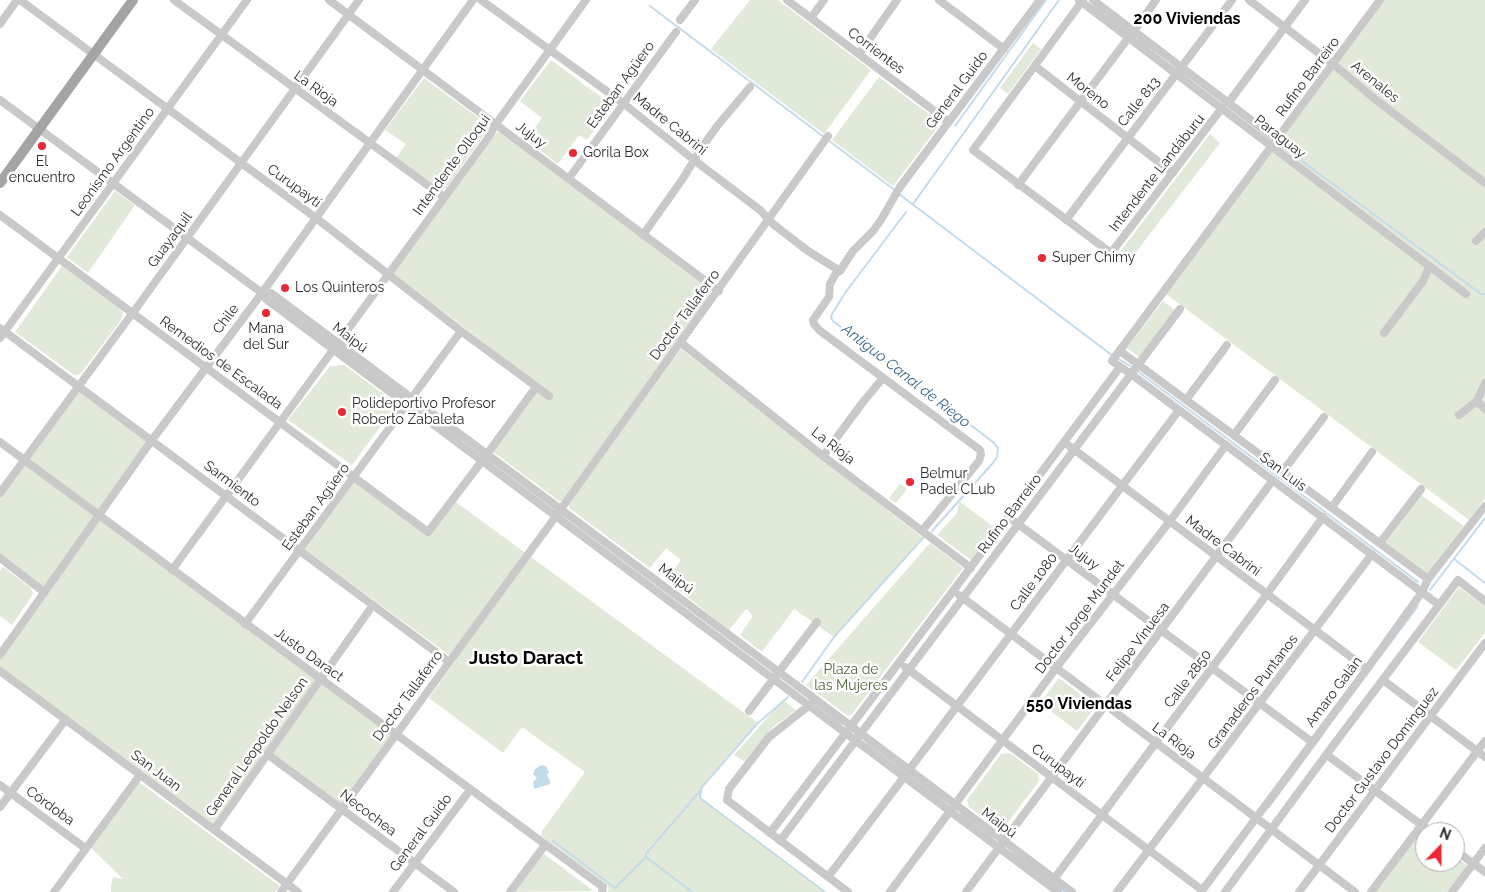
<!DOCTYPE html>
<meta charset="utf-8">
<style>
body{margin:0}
#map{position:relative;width:1485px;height:892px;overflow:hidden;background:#fff;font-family:Raleway,sans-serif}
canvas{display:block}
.north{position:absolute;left:1415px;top:822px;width:50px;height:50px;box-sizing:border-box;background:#fff;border:1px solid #ababab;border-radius:50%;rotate:22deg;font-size:14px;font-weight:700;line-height:20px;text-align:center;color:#2c2c2c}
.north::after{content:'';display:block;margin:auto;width:18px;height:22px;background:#e82832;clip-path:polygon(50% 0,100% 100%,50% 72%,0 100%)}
</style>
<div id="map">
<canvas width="1485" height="892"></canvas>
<div class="north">N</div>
</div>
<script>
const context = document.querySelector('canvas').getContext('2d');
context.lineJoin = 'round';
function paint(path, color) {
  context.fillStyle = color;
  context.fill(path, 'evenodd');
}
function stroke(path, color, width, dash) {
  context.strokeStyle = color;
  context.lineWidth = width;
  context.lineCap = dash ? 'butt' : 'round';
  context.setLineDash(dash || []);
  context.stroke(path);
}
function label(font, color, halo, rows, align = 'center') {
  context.font = font + ' Raleway,sans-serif';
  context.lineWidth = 5;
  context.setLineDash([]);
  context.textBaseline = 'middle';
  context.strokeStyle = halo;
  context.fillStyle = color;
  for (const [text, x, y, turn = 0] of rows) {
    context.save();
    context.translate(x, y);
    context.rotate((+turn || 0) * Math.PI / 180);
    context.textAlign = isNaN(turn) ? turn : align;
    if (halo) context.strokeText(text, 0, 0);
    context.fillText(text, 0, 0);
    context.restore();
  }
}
paint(new Path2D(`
 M750,0h28l93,70 -47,64 -113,-85z
 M1385,0h100v498l-16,22 -303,-226z
 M1033,43l8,6 -33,45 -8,-6z
 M551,60l62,46 -26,34 -8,-5 -21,29 -32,-24 16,-22 -22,-17z
 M879,77l62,46 -48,63 -61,-46z
 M424,78l64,47v4l-42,59 -4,2 -46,-32 10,-14 -21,-14z
 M497,132l6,1 206,155 1,8 -148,205h-3l-67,-50 47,-66 -146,-112z
 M1210,134l10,9 -94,122 -10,-8z
 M115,191l20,14 -47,68 -21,-16z
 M62,266l57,42 4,5 -2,7 -39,52 -4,3h-4l-59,-43z
 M1163,301l12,9 -36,47 -12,-9z
 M681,349l242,189 -89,99 -40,-28 -32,43 -22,-17 13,-19 -7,-7 -17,21 -63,-50 15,-20 -15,-12 -16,20 -81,-60v-4z
 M344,365l53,39 -45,61 -64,-45 42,-54z
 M79,386l73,54 -54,75 297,220 -54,73 -74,-54 -53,76 -214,-159v-16l44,-63 -44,-35v-63z
 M355,481l73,50 25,-31 305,223 -56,64 -2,11 124,94h-217l2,-3 -2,-4 -66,-49 1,-5 43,-59 -63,-45 -19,26 -74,-55 27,-38 -151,-110z
 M900,484l7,5 -11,14 -7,-5z
 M1421,495l43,31 -37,48 -41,-31z
 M959,501l36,27 -24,32 -34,-25 20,-22z
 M930,543l33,25 -111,146 -4,2 -42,-31z
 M3,567l28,21 2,6 -21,31 -12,-9v-45z
 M1459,587l26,19v27l-29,37 -38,-28z
 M1059,678l37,28 -19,25 -37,-28z
 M783,700l13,10 -23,17 -28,35 -11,-7z
 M1010,753l28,21 1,7 -36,48h-5l-29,-22 -2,-7 34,-46z
 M139,782l141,104 -5,6h-164v-7l2,-8 10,2 -33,-32z
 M1421,831l4,3v28h30v-6l12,9 -20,27h-72z
 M542,853l2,1 50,37 -81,1z`), '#e1ead8');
paint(new Path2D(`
 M541,765l5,1 3,6 -2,3 3,6v3l-16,5 -1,-7 4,-4 -4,-4 2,-5z`), '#c3dbeb');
stroke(new Path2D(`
 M650,6l174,131
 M1094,6l60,45
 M1183,73l6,5
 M955,126l91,-126
 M828,140l68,51
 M1279,144l202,150h4
 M899,194l214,162
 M913,204l146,-204
 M906,212l-61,81 -13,21 -1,4 2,3 160,121 5,6 -1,9 -5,7 -60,67
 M1117,358l15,9
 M1136,370l282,212
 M1454,559l31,24
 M1430,590l55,-72
 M1379,658l39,-52
 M802,682l32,-45 89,-99
 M788,697l-30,26 -56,64 -2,11 125,94
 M816,705l25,19
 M867,744l78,58
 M1269,807l54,-73
 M961,814l31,23
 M553,841l62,47 31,-31v-3l54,-63
 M1013,853l52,39
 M646,857l46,35`), '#c3dbeb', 2);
stroke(new Path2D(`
 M20,0l296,218 145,113 88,65
 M174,0l270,197
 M329,0l390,291
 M481,0l142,103 71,57 66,50 13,14 35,27 32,20
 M787,0l162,122
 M939,0l65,49
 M1079,0l387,294
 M1083,0l-110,150 138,103 111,-145
 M1093,0l183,139
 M1249,0l84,64 43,36 109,83
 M1380,0l-268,361 19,13 308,231
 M811,18l13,-18
 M680,20l15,-20
 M0,24l17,-24
 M1134,31l22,-31
 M859,54l38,-54
 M1035,66l138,107
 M0,100l262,193 4,6 68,51 724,542
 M1229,102l76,-102
 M569,178l107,-146
 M1018,185l111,-148
 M0,215l428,317 54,-71 54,-74
 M1066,220l166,-220
 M643,235l41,-58 16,-27 18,-25 32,-38
 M1476,241l9,-9
 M262,293h9l544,406 257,193
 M0,328l448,333
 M1384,333l39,-52 6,-14
 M0,338l247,-338
 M680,342l143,114 148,112
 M1120,351l308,228
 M1186,400l41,-55
 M1477,401l8,8
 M1459,415l18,-14 8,-18
 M1234,435l41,-55
 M0,442l603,445 -1,5
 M1064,442l303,227
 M823,456l40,-54 20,-24
 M1283,471l41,-54
 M0,493l140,-190 219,-303
 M1332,507l40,-55
 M1014,521l298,221
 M922,531l57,-70 2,-7 -1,-4 -161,-120 -5,-6 -1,-4 16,-23 1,-13 6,-11 4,-2 13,-20 20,-20 8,-11 19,-33 140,-187
 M1380,543l41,-54
 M0,558l44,34
 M172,570l316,-432 8,-14 90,-124
 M959,595l396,297
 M245,624l216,-293
 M0,655l152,-215 110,-147 211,-293
 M905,667l297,223
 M0,671l298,221
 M1383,680l102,77
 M811,704l-42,33 -40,52 -2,11 121,92
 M749,711l68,-89
 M267,754l187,138
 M1327,755l104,77
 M909,770l270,-360
 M0,785l85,63
 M0,807l66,-88
 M214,830l159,-225
 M770,833l183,-242 167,-224
 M780,841l400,-532
 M1455,850l30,22
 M828,877l76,-100
 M1054,879l213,-285 56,-77
 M54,892l86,-117
 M281,892l275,-376 272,-380
 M393,892l77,-102
 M510,892l35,-47
 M890,892l166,-224 114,-147 56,-76
 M966,892l307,-412
 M1117,892l255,-338
 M1201,892l166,-223 55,-77 6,-13 57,-73
 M1225,892l107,-145 126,-167 27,21
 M1299,892l186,-249
 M1371,892l114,-151
 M1452,892l33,-44`), '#c9c9c9', 8);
stroke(new Path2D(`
 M0,183l133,-183`), '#a4a4a4', 10);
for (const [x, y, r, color] of [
 [42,146,5,"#e82832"],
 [573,153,5,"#e82832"],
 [1042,258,5,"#e82832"],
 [285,288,5,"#e82832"],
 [266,313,5,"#e82832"],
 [342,412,5,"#e82832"],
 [910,482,5,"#e82832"]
]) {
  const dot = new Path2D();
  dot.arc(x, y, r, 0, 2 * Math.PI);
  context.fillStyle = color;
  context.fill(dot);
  stroke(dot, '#fff', 2);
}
label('14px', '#2c2c2c', '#fff', [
 ["Corrientes",876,51,37],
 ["Rufino Barreiro",1308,77,-53],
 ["Arenales",1375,82,39],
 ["Esteban Agüero",621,85,-54],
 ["La Rioja",316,89,36],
 ["General Guido",957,90,-53],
 ["Moreno",1088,91,38],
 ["Calle 813",1139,102,-52],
 ["Madre Cabrini",670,124,39],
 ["Jujuy",531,135,37],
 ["Paraguay",1280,137,38],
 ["Leonismo Argentino",113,162,-54],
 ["Intendente Olloqui",452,165,-54],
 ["Intendente Landáburu",1157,173,-52],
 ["Curupaytí",294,186,36],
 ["Guayaquil",170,240,-54],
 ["Doctor Tallaferro",685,315,-54],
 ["Chile",226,319,-53],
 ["Maipú",350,338,37],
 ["Remedios de Escalada",221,363,36],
 ["La Rioja",833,446,38],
 ["San Luis",1283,472,37],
 ["Sarmiento",232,484,37],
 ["Esteban Agüero",316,507,-54],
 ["Rufino Barreiro",1010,514,-53],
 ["Madre Cabrini",1223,546,37],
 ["Jujuy",1084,557,37],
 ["Maipú",676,579,37],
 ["Calle 1080",1034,582,-53],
 ["Doctor Jorge Mundet",1080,617,-53],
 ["Felipe Vinuesa",1138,642,-53],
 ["Justo Daract",309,655,36],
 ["Calle 2850",1188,679,-53],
 ["Granaderos Puntanos",1253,692,-53],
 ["Amaro Galán",1334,692,-53],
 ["Doctor Tallaferro",408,696,-54],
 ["La Rioja",1174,741,37],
 ["General Leopoldo Nelson",257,747,-55],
 ["Doctor Gustavo Domínguez",1382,760,-53],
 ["Curupaytí",1058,766,37],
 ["San Juan",156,771,37],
 ["Córdoba",50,806,36],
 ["Necochea",368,813,37],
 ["Maipú",999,823,37],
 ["General Guido",421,833,-53]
]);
label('14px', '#2c2c2c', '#fff', [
 ["Gorila Box",583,153],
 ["El",42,162,"center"],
 ["encuentro",42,178,"center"],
 ["Super Chimy",1052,258],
 ["Los Quinteros",295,288],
 ["Mana",266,329,"center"],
 ["del Sur",266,345,"center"],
 ["Polideportivo Profesor",352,404],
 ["Roberto Zabaleta",352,420],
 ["Belmur",920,474],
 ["Padel CLub",920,490]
], 'left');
label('14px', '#4e6839', '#fff', [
 ["Plaza de",851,670],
 ["las Mujeres",851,686]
]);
label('italic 15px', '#396b8e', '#fff', [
 ["Antiguo Canal de Riego",906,376,38]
]);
label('bold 16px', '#000', '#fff', [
 ["200 Viviendas",1187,19],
 ["550 Viviendas",1079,704]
]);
label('bold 19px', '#000', '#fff', [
 ["Justo Daract",526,658]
]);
</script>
